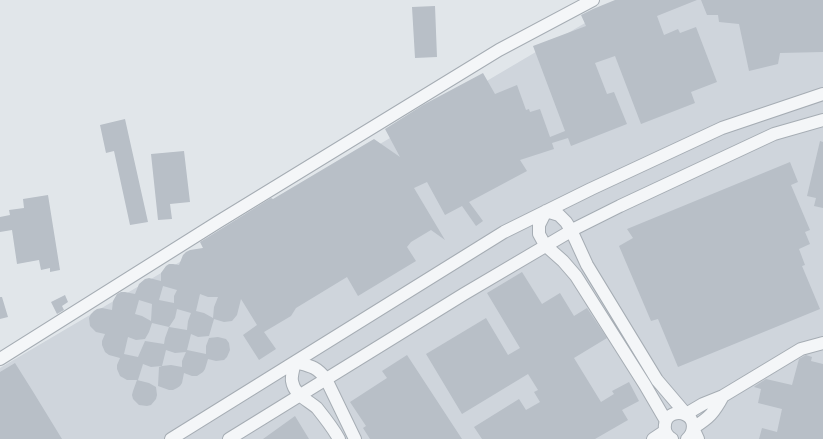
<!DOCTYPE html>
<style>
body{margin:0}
canvas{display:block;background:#e1e6ea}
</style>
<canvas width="823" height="439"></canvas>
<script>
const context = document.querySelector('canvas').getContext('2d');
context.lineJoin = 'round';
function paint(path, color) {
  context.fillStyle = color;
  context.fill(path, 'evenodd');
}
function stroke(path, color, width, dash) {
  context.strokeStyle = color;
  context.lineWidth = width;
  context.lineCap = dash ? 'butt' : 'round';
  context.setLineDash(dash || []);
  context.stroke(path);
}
paint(new Path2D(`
 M624,0h199v439h-823v-71z`), '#cfd5dc');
paint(new Path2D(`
 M615,0h82l-40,16 7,19 14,-6 2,4 16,-6 21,55 -26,10 4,11 -54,21 -26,-68 -20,7 12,31 7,-2 13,32 -56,22 -3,-8 -16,5 2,6 -34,11 7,11 -58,31 14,19 -7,5 -14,-20 -17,9 -18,-33 -13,6 31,52 -14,-10 -20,12 -4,5 9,14 -58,35 -11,-19 -51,31 -5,8 -27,16 12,17 -17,11 -16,-25 14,-10 -16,-26 -4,16 -5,6 -8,1 -10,-3 -5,17 -11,1 -7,-3 -4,16 19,4v-8l3,-8 9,-1 8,2 3,4 1,7 -3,7 -3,3 -8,1 -8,-2 -3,10 -2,3 -6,4h-5l-8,-3 -2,10 -2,3 -3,2 -4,2h-4l-11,-4 1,-19 3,-1 -11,1 -8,-3 -5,16h-11l-7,-4 -3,-7v-4l3,-7 -11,-3 -4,-3 -3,-7v-4l3,-7 -9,-2 -6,-6 -1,-8 2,-4 3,-3 3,-2 5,-1 10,2 1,-9 4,-7 4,-2h4l10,2 4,-10 6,-5 4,-1 12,3v-8l5,-7 3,-2h4l6,1 4,-10 3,-3 4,-2 13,-2 -3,-6 71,-44 2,1 101,-60 26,18 -15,-28 38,-24 60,-32 12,21 22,-9 9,25 3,-1 1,3 10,-3 10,28 15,-6 -32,-85 53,-20 -5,-11 12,-6zM163,286l14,4 -3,6v7l-15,-3zM200,294l8,3h10l-4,10 -1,11 -9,-5 -8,-2zM139,300l13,4 -1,17 -9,-5 -7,-2zM177,309l14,4 -3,8 -1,9 -18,-3 6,-9zM152,323l17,4 -4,11 -1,6 -19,-3 -7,16 -14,-3 4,-17 8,3 9,-1 4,-7zM166,350l9,3 11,-1 -4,9v6l-11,-2 -9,1z
 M701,0h122v52l-43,1 -2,11 -29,7 -10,-47 -20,-2 -1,-7h-11z
 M435,6l2,51 -22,1 -3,-51z
 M125,119l23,103 -18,3 -16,-74 -8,2 -6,-28z
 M820,141l3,1v66l-9,-2 2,-8 -9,-2z
 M184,151l6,51 -20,2 2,15 -14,1 -7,-66z
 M790,162l8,20 -7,3 19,45 -5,2 5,12 -11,5 6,16 -3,1 18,43 -142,58 -20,-48 -7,2 -32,-75 14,-8 -6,-9z
 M48,195l12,75 -10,2v-4l-9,2 -2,-10 -22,4 -5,-34 -12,2v-15l10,-2 -1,-5 15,-2 -1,-9z
 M522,272l20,32 18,-11 14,23 13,-8 20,30 -33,20 27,44 13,-8 -2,-3 17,-9 10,19 -17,9 6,10 -33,19h-113l-8,-12 45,-28 7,11 14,-8 -6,-10 4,-2 -10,-16 -66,40 -36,-60 60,-36 22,37 12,-7 -33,-55z
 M65,295l3,7 -6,4 2,4 -7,4 -6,-12z
 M0,297h2l6,20 -8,2z
 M407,355l55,84h-92l-7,-11 3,-2 -16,-24 37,-24 -5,-7z
 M806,355l6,2 -1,4 12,3v75h-64l3,-11 15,4 5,-23 -24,-6 3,-14 -7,-2 1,-1 11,-7 26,6 7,-26z
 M15,363l17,27 30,49h-62v-67z
 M137,380l12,3 7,4 1,8 -1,4 -5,6 -4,1 -8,-1 -6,-6 -1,-4 1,-4z
 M295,416l14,23h-46z`), '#b8bfc7');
const minor = new Path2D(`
 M0,359l218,-137 281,-172 94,-50
 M666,421l-21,-36 -69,-109 -13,-15 -18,-16 -6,-11v-9l7,-14 13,4 7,7 5,8 16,35 70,115 29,34 17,-10 20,-8 78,-47 22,-6
 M171,439l333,-207 87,-43 131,-61 101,-34
 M229,439l235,-145 112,-66 44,-22 154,-72 49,-14
 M339,439c-6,-11 -14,-21 -22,-31 -9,-8 -23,-13 -25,-27 -1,-5 2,-14 3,-19 15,4 21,4 31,17l29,60
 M653,439l12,-8
 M672,439c-5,-3 -8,-8 -7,-14 0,-10 13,-15 21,-10 10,5 8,18 1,24
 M698,439l-5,-11c16,-10 21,-15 30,-32`);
stroke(minor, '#a6adb4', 14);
stroke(minor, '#f4f6f8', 12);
</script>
